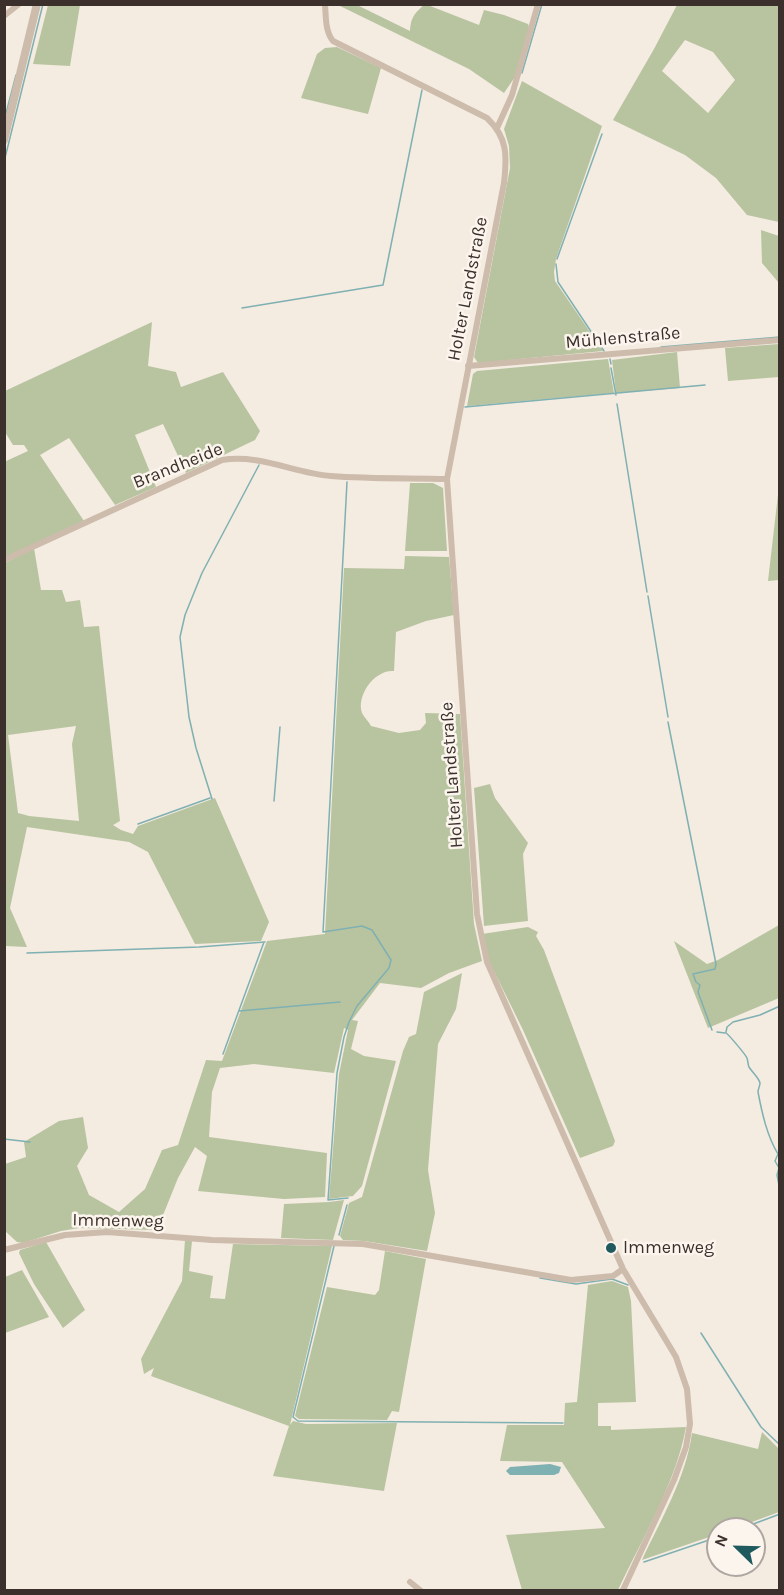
<!DOCTYPE html>
<meta charset="utf-8">
<style>
body{margin:0}
#map{position:relative;width:784px;height:1595px;overflow:hidden;background:#f4ebe1;font-family:Karla,sans-serif}
canvas{display:block}
.frame{position:absolute;inset:0;border:6px solid #3b302b;pointer-events:none}
.north{position:absolute;left:706px;top:1517px;width:60px;height:60px;box-sizing:border-box;background:#fbf5ee;border:2px solid #aea6a0;border-radius:50%;rotate:293deg;font-size:16px;font-weight:700;line-height:24px;text-align:center;color:#3b302b}
.north::after{content:'';display:block;margin:auto;width:21px;height:27px;background:#1f5a5e;clip-path:polygon(50% 0,100% 100%,50% 72%,0 100%)}
</style>
<div id="map">
<canvas width="784" height="1595"></canvas>
<div class="frame"></div>
<div class="north">N</div>
</div>
<script>
const context = document.querySelector('canvas').getContext('2d');
context.lineJoin = 'round';
function paint(path, color) {
  context.fillStyle = color;
  context.fill(path, 'evenodd');
}
function stroke(path, color, width, dash) {
  context.strokeStyle = color;
  context.lineWidth = width;
  context.lineCap = dash ? 'butt' : 'round';
  context.setLineDash(dash || []);
  context.stroke(path);
}
function label(font, color, halo, rows, align = 'center') {
  context.font = font + ' Karla,sans-serif';
  context.lineWidth = 5;
  context.setLineDash([]);
  context.textBaseline = 'middle';
  context.strokeStyle = halo;
  context.fillStyle = color;
  for (const [text, x, y, turn = 0] of rows) {
    context.save();
    context.translate(x, y);
    context.rotate((+turn || 0) * Math.PI / 180);
    context.textAlign = isNaN(turn) ? turn : align;
    if (halo) context.strokeText(text, 0, 0);
    context.fillText(text, 0, 0);
    context.restore();
  }
}
paint(new Path2D(`
 M425,4l54,21 5,-15 20,5 24,9 1,3 -12,47 -13,19 -35,-24 -131,-64h19l53,26c1,-14 4,-17 15,-27z
 M48,5h32l-10,61 -37,-2z
 M677,5h102v217l-32,-7 -31,-37 -31,-23 -72,-35 41,-71zM685,40l28,12 22,28 -27,33 -46,-42z
 M337,47l44,21 -13,46 -67,-16 16,-44 8,-6z
 M522,81l80,45 -46,133 -2,13 1,9 48,70 -125,12 -4,-6 36,-189 -1,-22 -5,-17z
 M761,230l18,6v47l-17,-20z
 M152,322l-4,44 28,6 5,15 42,-15 37,59 -5,9 -69,33 -23,-49 -28,11 21,52 -41,18 -46,-67 -29,17 44,66 -79,37 -1,-96 24,-11 -4,-6h-11l-8,-13v-41z
 M779,344v33l-51,4 -3,-33z
 M677,352l3,36 -64,5 -4,-33z
 M608,359l6,34 -147,13 6,-32 4,-3z
 M410,483h23l10,5 4,63h-42z
 M779,486v94l-11,1z
 M34,548l7,42h21l4,12 14,-2 4,27 15,-1 21,195 -7,4 8,5 12,4 5,-8 77,-28 54,124 -8,19 -66,3 -47,-92 -19,-10 -102,-15 -17,81 17,39 -22,-1v-383zM76,726l-4,18 7,77 -50,-5 -11,-3 -10,-78z
 M405,556l44,1 5,58 -28,6 -30,11 -2,39c-19,-2 -38,24 -32,42 2,4 7,9 9,13l28,7 21,-3 6,-7 -1,-10 35,1 14,210 8,37 -33,12 -28,15 -41,-5 -28,37 6,1 -7,28 13,7 32,5 -34,125 -9,10 -24,3 10,-125 9,-44 -4,-2 -10,45 -80,-9 -34,4 -8,24 -3,45 118,16 -2,44 -41,2 -86,-8 9,-35 -12,-9 -17,31 -21,52 -78,-2 -18,3 -38,12 -6,-1 -12,-11v-67l21,-7 -2,-15 35,-21 24,-4 5,31 -11,18 12,29 30,17 26,-23 17,-39 16,-5 28,-85 16,1 45,-120 58,-7 19,-366 60,1z
 M490,784l5,14 33,45 -5,11 5,67 -44,5 -10,-138z
 M779,925v73l-71,30 -34,-87 33,23 11,-4z
 M528,927l10,5 -2,4 8,14 71,191 -2,5 -33,12 -57,-128 -34,-69 -7,-27z
 M462,973l-6,36 -18,35 -10,126 7,43 -8,38 -63,-10 -21,-1 -3,-4 9,-33 13,-6 41,-146 6,-14 7,-3 8,-42z
 M344,1200l-11,40 -52,-2 3,-34 45,-2z
 M185,1240l7,1 -3,30 24,5 -3,22 15,1 8,-55 99,2 -42,179 3,-4 13,3 91,-1 -13,68 -111,-15 16,-50 -138,-50 3,-8 -10,6 -3,-15 41,-78z
 M46,1242l39,68 -22,18 -29,-44 -15,-31 1,-3z
 M385,1251l41,8 -27,153 -7,-1 -5,9 -88,-1 -4,-3 32,-129 48,8 4,-5z
 M22,1270l27,47 -44,16v-56z
 M612,1281l16,6 3,14 5,101 -38,1v23h13v4l75,-3c-10,56 -44,112 -68,163h-96l-16,-55 99,-7 -43,-66 -62,-1 7,-36h57l1,-22 12,-1 11,-117z
 M762,1432l17,17v63l-46,17h-15v5l-76,26c19,-41 44,-82 50,-127l66,16z`), '#b8c4a0');
paint(new Path2D(`
 M550,1464l11,3 -2,6 -5,2h-44l-4,-4 4,-4z`), '#7fb0b2');
stroke(new Path2D(`
 M522,73l20,-69
 M4,121l12,-46
 M4,162l39,-158
 M557,259l45,-125
 M556,264l2,18 46,69
 M242,308l141,-23 39,-195
 M661,347l119,-10
 M610,359l1,5
 M611,368l5,27
 M617,404l30,188
 M465,407l240,-22
 M347,482l-24,450 39,-6 10,4 19,30 -2,8 -32,38 -8,16 -5,15 -7,36 -9,127 20,-2
 M648,596l20,121
 M668,722l48,242 -1,5 -22,5 3,8 4,3 -2,7 14,38
 M212,799l-16,-51 -7,-31 -9,-80 5,-22 17,-42 57,-108
 M274,801l6,-74
 M138,824l72,-26
 M27,953l172,-6 66,-5
 M239,1011l101,-9
 M717,1032l8,1
 M726,1032l1,-5 6,-5 27,-7 20,-9
 M726,1033c4,3 19,21 21,25 1,3 1,7 2,9 3,5 10,11 11,16 0,3 -2,6 -2,9 4,21 9,44 20,62l-3,7 4,7 -2,7 3,15
 M223,1054l41,-112
 M4,1139l26,3
 M339,1235l8,-30
 M334,1246l-41,171 5,4 265,2
 M540,1278l36,6 36,-5 16,6
 M701,1333l60,94 19,18
 M740,1529l40,-15
 M644,1562l74,-25`), '#7fb0b2', 1.5);
stroke(new Path2D(`
 M325,4c1,13 0,27 8,37l154,77c21,20 20,38 17,65l-57,296 30,435 10,48 136,307 53,88 11,32 3,35 -4,23 -12,33 -51,110
 M4,16l15,-12
 M497,128l15,-33 26,-91
 M468,366l312,-26
 M4,560l218,-100c38,-6 72,13 109,16 38,3 77,2 116,3
 M4,1250l61,-15 42,-3 105,8 151,4 208,36 42,-4 10,-7
 M410,1582l10,8`), '#cdbbac', 6);
stroke(new Path2D(`
 M4,140l33,-136`), '#cdbbac', 8);
for (const [x, y, r, color] of [
 [611,1248,6,"#1f5a5e"]
]) {
  const dot = new Path2D();
  dot.arc(x, y, r, 0, 2 * Math.PI);
  context.fillStyle = color;
  context.fill(dot);
  stroke(dot, '#fbf5ee', 2);
}
label('18px', '#3b302b', '#fbf5ee', [
 ["Holter Landstraße",468,289,-79],
 ["Mühlenstraße",623,338,-5],
 ["Brandheide",178,466,-22],
 ["Holter Landstraße",452,775,-94],
 ["Immenweg",118,1221,1]
]);
label('18px', '#3b302b', '#fbf5ee', [
 ["Immenweg",623,1248]
], 'left');
</script>
